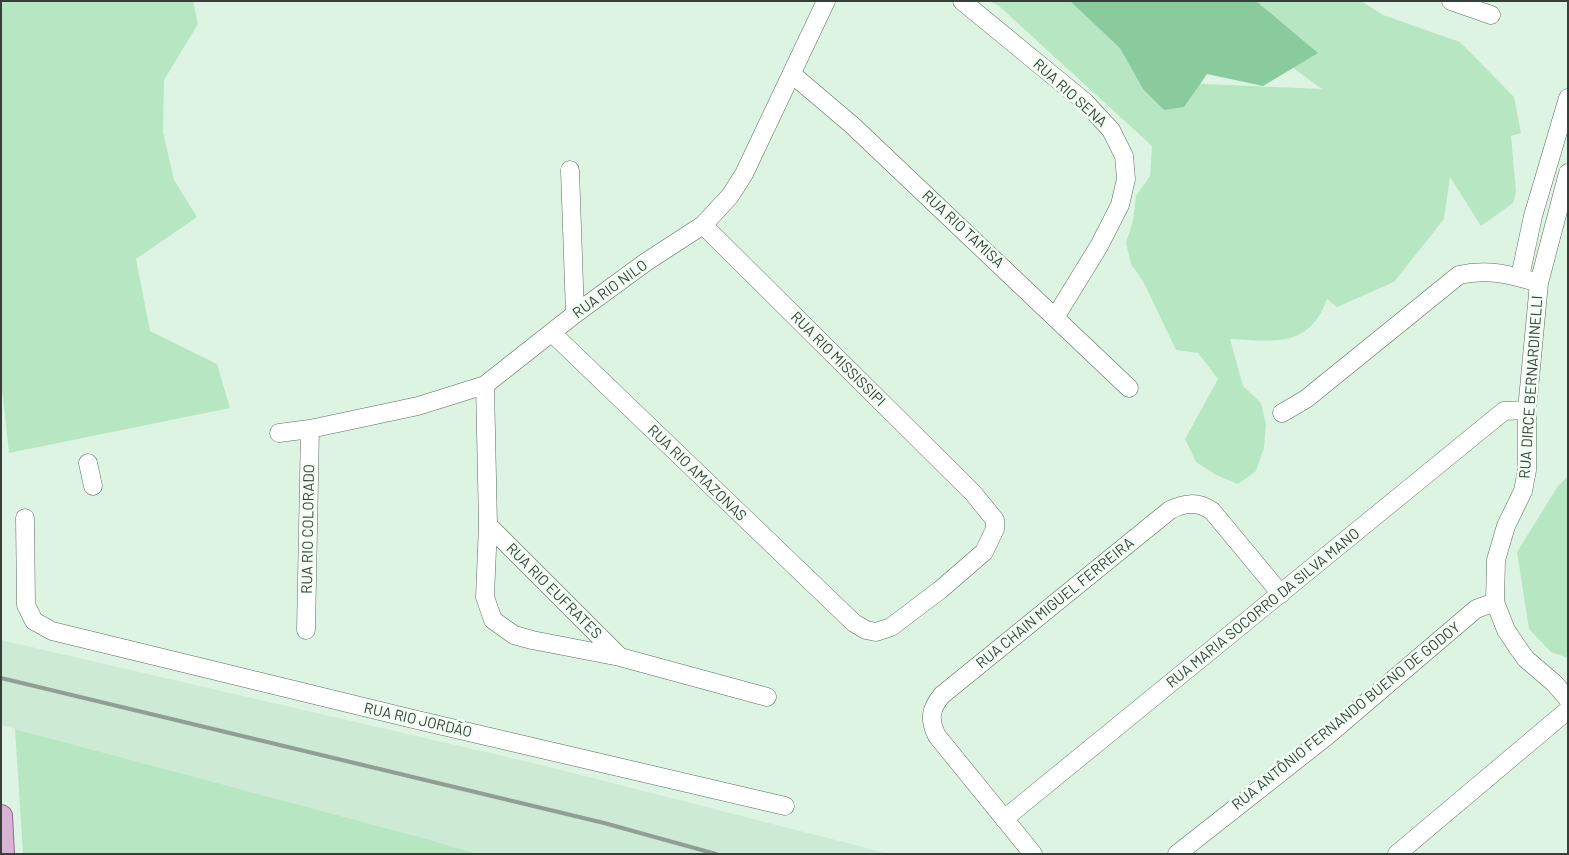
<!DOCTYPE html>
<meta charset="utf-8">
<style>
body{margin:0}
#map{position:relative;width:1569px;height:855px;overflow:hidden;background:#ddf4e3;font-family:Barlow,sans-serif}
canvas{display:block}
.frame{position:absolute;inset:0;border:2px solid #363f38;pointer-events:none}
</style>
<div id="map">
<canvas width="1569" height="855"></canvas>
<div class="frame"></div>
</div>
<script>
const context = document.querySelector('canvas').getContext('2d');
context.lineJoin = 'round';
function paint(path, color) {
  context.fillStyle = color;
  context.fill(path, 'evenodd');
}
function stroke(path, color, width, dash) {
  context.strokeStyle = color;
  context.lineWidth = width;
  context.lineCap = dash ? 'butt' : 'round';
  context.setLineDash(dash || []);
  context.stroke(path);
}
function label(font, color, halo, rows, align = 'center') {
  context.font = font + ' Barlow,sans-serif';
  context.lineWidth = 5;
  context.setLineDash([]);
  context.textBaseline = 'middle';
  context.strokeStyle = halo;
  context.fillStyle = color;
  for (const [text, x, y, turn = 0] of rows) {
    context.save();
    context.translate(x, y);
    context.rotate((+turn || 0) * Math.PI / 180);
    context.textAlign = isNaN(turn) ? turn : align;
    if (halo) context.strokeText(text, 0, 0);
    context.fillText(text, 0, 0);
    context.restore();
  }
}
paint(new Path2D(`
 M1,640l541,125 348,89h-413l-476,-129z`), '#cdebd4');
paint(new Path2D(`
 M1,1h192l5,23 -34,56 -1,52 11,48 23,37 -61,42 14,72 67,33 13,44 -221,45 -8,-73z
 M990,1h107l83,82 142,6 -37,-27 -40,-61h116l22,14 77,27 54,55 7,36 -10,3 5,56 -3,11 -32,23 -31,-49 -6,42 -50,63 -57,25 -10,-8c-18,50 -54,42 -97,40l13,47 18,17 5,21 -2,24 -8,23 -18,13 -22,-9 -20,-13 -11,-23 33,-60 -20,-26 -22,-3 -33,-69 -12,-17 -5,-21 7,-22 3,-25 14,-20 2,-30 -153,-140z
 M1568,476v182l-17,-6 -22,-23 -12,-77 41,-66z
 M15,729l411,110 51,15h-454z`), '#b6e7c2');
paint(new Path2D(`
 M1070,1h186l62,52 -55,33 -56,-12 -23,33 -20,3 -21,-21 -23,-41z`), '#89cb9c');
const minor = new Path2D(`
 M962,1l123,101 26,28 13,26 2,23 -6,26 -21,41 -43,70
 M1451,1l40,14
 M793,75l59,50 277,263
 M570,170l5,144
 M1568,173l-29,110 -12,127v60l-4,21 -17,35 -10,34 -1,42 11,28 12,18 8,11 28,24 14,16
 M1520,277l13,-61 35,-118
 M552,333l302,290 12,7 10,2 15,-5 49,-37 44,-38 11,-23v-9l-22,-27 -270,-268
 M485,385l3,140 -3,72 8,23 21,15 18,5 88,17 147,40
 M1282,413l24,-14 153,-124c28,-7 53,0 80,8
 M279,433l31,-4 108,-23 67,-21 90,-71 71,-52 57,-37 27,-29 14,-22 82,-173
 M88,463l5,23
 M25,518l1,87 8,16 18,10 361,88 372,87
 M488,525l132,132
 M306,630l4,-201
 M1004,819l500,-408 23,-1
 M1033,854l-96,-118c-8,-16 -7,-27 5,-41l228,-185c15,-7 27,-9 42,1l69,83
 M1177,854l150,-118 149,-127 19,-7
 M1397,854l171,-144`);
const major = new Path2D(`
 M1,816l2,38`);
stroke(minor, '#596d5e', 19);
stroke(major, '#8d698b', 24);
stroke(minor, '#fff', 18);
stroke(major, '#d7b3d4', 22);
stroke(new Path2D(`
 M1,678l603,145 112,31`), '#8f9f93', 4);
label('15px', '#363f38', '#f1fff4', [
 ["RUA RIO SENA",1070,93,42],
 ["RUA RIO TAMISA",963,229,43],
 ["RUA RIO NILO",610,289,-36],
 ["RUA RIO MISSISSIPI",838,359,45],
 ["RUA DIRCE BERNARDINELLI",1531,387,-86],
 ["RUA RIO AMAZONAS",697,473,44],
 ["RUA RIO COLORADO",308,529,-89],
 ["RUA RIO EUFRATES",554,591,45],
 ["RUA CHAIN MIGUEL FERREIRA",1055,603,-39],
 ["RUA MARIA SOCORRO DA SILVA MANO",1263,608,-39],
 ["RUA ANTÔNIO FERNANDO BUENO DE GODOY",1346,716,-39],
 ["RUA RIO JORDÃO",418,720,13]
]);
</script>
